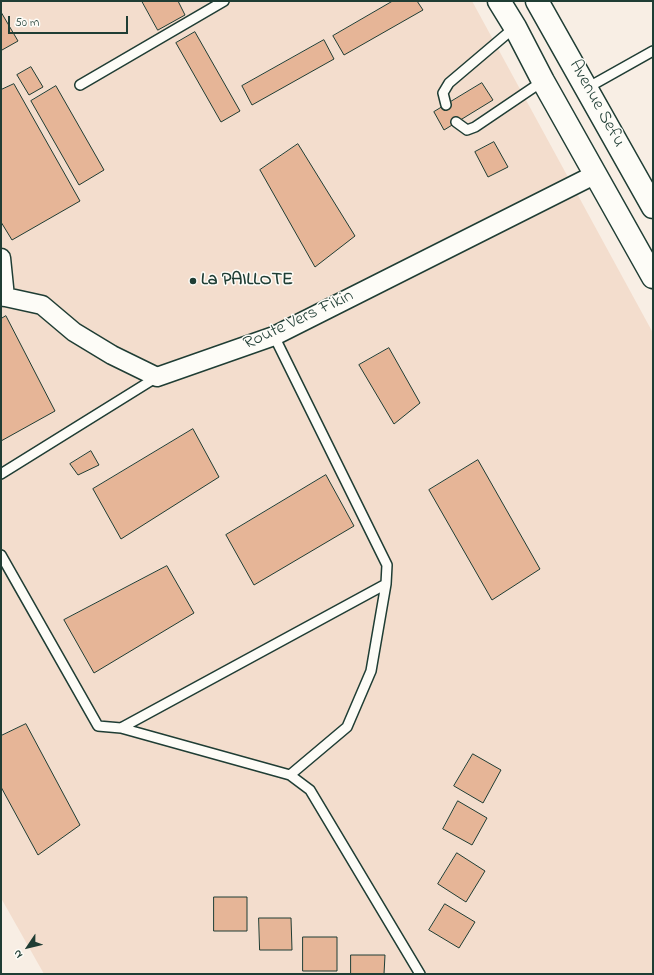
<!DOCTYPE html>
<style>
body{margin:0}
#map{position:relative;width:654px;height:975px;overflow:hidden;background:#f8eee4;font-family:"Indie Flower",sans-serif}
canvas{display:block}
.frame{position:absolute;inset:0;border:2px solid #1f3d34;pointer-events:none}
.north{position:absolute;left:8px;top:927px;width:40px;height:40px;-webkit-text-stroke:3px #fdfcf7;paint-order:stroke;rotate:235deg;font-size:11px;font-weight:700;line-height:16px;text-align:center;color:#1f3d34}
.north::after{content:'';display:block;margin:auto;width:14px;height:18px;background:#1f3d34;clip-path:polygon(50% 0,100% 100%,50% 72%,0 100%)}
.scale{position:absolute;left:8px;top:16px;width:120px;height:18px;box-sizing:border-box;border:2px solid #1f3d34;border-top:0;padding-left:5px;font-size:12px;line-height:14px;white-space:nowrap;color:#1f3d34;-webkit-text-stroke:3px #fdfcf7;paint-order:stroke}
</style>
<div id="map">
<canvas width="654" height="975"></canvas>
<div class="frame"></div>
<div class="north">N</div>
<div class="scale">50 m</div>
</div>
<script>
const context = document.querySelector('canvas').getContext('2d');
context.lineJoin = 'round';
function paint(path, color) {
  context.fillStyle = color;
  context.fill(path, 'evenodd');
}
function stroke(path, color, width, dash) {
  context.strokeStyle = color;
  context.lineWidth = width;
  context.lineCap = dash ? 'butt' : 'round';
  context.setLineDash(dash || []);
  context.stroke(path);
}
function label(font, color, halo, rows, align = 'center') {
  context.font = font + ' "Indie Flower",sans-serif';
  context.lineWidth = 3;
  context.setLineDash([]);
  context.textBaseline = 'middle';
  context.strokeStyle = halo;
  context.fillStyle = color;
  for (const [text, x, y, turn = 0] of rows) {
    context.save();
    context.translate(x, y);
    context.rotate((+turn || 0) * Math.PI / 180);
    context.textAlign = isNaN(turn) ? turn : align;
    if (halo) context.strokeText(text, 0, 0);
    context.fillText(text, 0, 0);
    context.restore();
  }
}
paint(new Path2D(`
 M1,1h471l181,332v641h-609l-43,-76z`), '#f3ddcd');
const building = new Path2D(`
 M142,1h36l7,14 -27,15z
 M393,1h24l6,9 -79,45 -11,-19z
 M1,12l17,29 -16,9 -1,-1z
 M195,32l45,79 -19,11 -45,-79z
 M324,40l10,19 -82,46 -10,-19z
 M31,67l12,20 -14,8 -12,-20z
 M482,83l11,17 -49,30 -10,-18z
 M14,84l66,117 -68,39 -11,-18v-132z
 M56,86l48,84 -25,15 -48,-84z
 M494,142l14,25 -20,10 -13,-25z
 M298,144l57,92 -40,31 -55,-97z
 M6,316l49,95 -54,30v-122z
 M389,348l31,55 -26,21 -35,-59z
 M193,429l26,48 -98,62 -28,-50z
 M91,451l8,14 -21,10 -8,-11z
 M478,460l62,109 -48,31 -63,-110z
 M326,475l28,51 -100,59 -28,-50z
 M167,566l27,47 -100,60 -30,-53z
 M26,724l54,101 -42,30 -37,-68v-51z
 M473,754l28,16 -18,33 -29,-17z
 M458,801l29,17 -15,27 -29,-16z
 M457,853l28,18 -19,31 -28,-18z
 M214,897h33v34h-33z
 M445,904l30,18 -16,26 -30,-18z
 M259,918h32l1,32h-32z
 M303,937h34v34h-34z
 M351,955h34l-1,19h-33z`);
paint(building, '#e6b597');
stroke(building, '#1f3d34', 1);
const lane = new Path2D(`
 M80,85l144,-84
 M587,88l66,-37
 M446,105l-3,-12 6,-10 66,-56
 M456,122l11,8 8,-3 68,-46
 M1,474l156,-97
 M1,555l97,171 23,2 169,47 20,15 110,184
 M121,728l265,-144 1,-19 -113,-229
 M290,775l57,-48 24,-56 15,-87`);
const street = new Path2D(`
 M1,258l4,39
 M1,296l41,9 32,27 38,23 45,22 117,-41 322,-162`);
const secondary = new Path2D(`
 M499,1l16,26 28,54 110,196
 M537,1l116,206`);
stroke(lane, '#1f3d34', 12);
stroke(street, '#1f3d34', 21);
stroke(secondary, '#1f3d34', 25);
stroke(lane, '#fdfcf7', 9);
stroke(street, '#fdfcf7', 18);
stroke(secondary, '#fdfcf7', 22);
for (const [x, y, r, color] of [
 [193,281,4,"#1f3d34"]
]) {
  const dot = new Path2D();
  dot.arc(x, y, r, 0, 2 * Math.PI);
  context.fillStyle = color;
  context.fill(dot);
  stroke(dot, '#fdfcf7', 1.5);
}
label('18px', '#1f3d34', '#fdfcf7', [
 ["Avenue Sefu",596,104,61],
 ["Route Vers Fikin",299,321,-25]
]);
label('bold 18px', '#1f3d34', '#fdfcf7', [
 ["La PAILLOTE",201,281]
], 'left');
</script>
